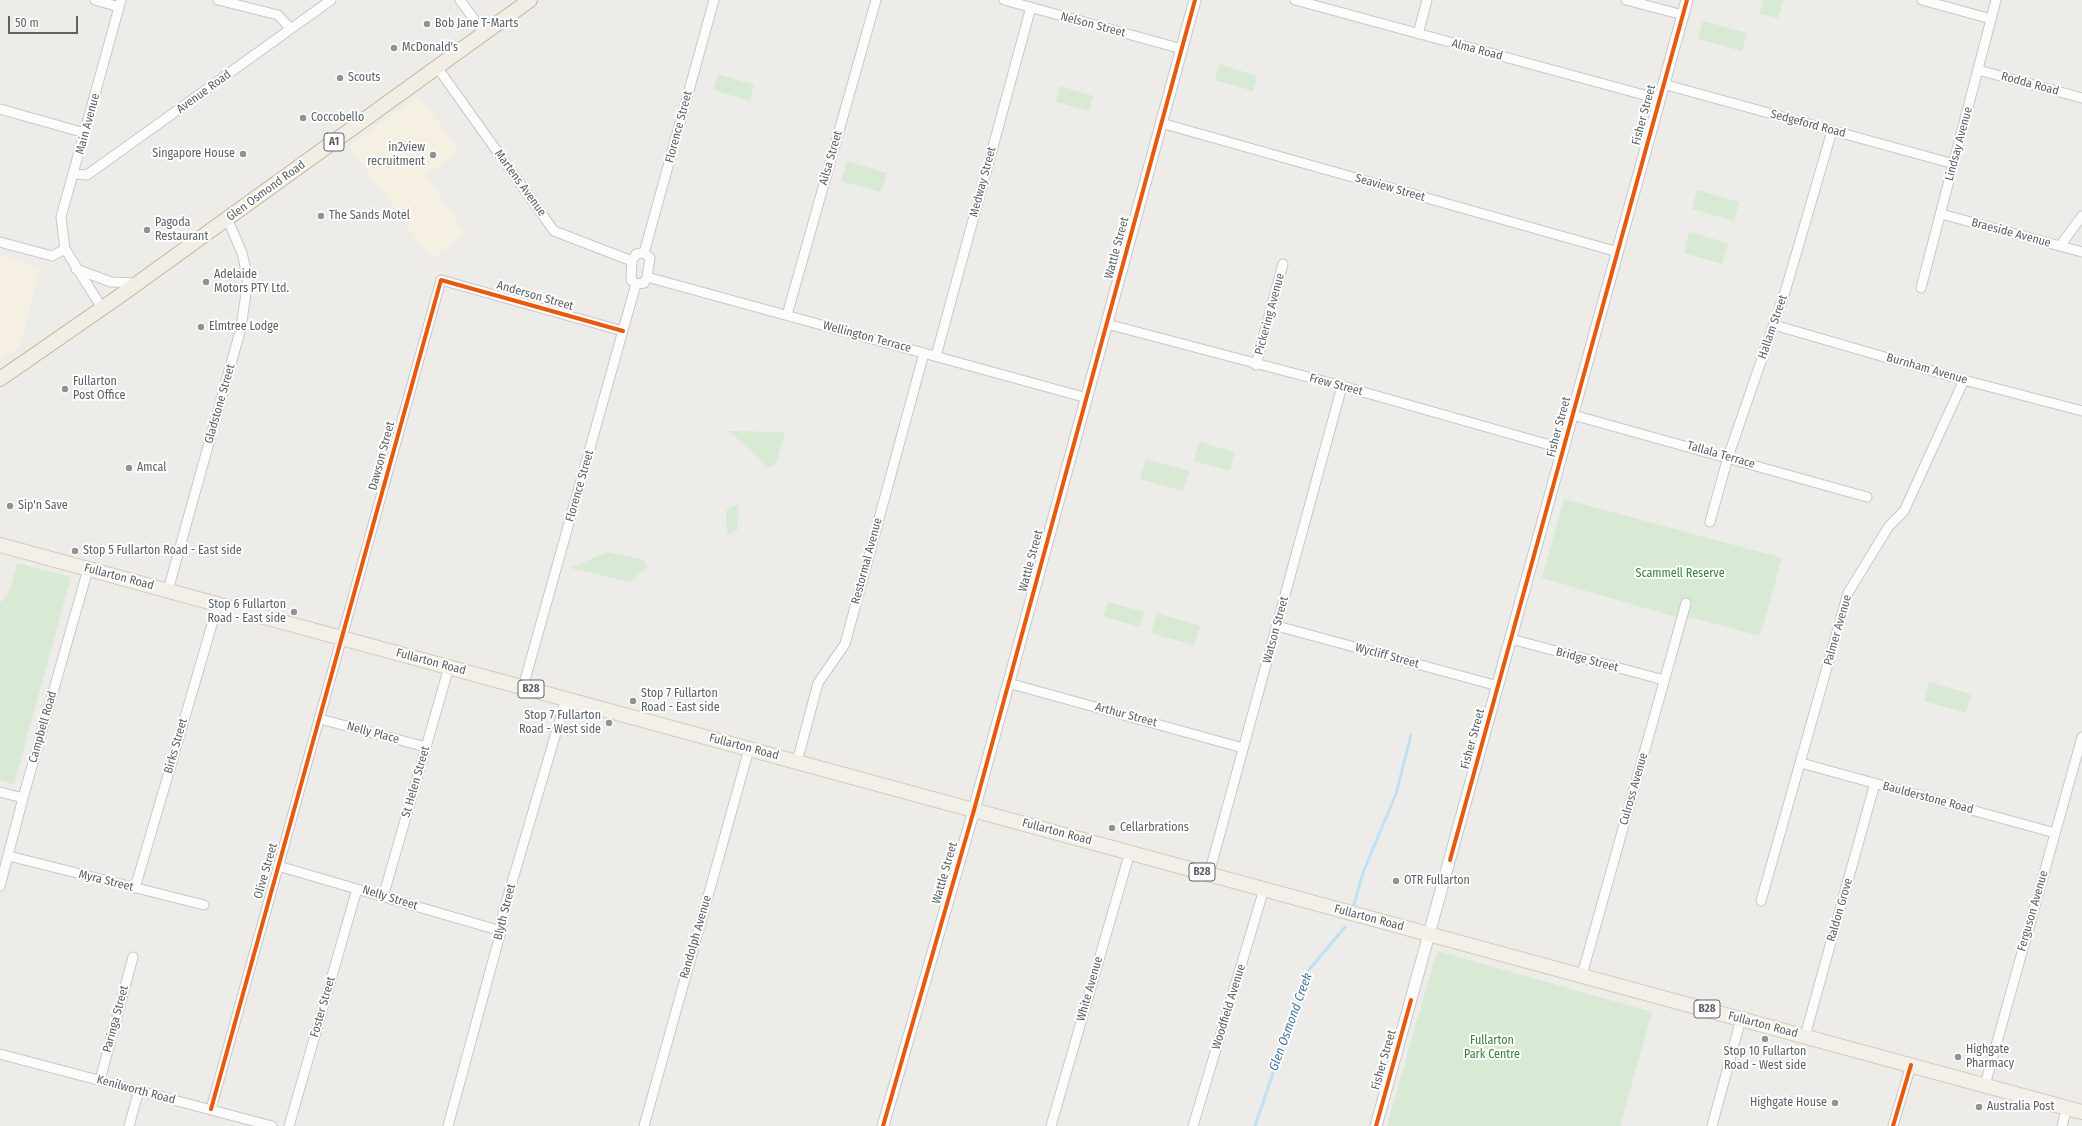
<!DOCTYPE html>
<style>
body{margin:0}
#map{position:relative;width:2082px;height:1126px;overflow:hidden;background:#edece8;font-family:"Fira Sans Condensed",sans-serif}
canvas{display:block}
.scale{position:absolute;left:8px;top:16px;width:70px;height:18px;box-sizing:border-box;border:2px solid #5e6266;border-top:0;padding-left:5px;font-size:12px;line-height:14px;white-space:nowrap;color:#5e6266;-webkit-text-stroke:3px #fff;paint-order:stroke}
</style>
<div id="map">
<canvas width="2082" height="1126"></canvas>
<div class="scale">50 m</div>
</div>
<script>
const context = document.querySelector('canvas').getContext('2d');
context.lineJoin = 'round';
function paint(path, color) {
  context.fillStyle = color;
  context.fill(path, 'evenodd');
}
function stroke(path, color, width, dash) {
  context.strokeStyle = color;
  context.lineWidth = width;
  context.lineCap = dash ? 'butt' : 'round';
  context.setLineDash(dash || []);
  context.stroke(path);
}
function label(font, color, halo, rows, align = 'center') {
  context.font = font + ' "Fira Sans Condensed",sans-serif';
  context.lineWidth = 4;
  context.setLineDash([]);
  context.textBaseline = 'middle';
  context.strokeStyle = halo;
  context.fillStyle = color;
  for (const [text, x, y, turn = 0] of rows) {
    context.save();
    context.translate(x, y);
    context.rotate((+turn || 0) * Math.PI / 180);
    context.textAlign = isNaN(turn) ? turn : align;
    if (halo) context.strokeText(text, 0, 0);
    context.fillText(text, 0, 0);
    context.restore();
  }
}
paint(new Path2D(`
 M419,96l39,54 -32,26 40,58 -35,25 -82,-113z
 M0,256l40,11 -20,79 -20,14z`), '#f6f0e2');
paint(new Path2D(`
 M1763,0h20l-5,18 -18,-4z
 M1703,21l44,12 -5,18 -44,-12z
 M1219,64l38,12 -4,15 -38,-11z
 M718,74l36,11 -4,16 -37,-11z
 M1060,86l33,10 -4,15 -33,-9z
 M847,161l40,12 -6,19 -40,-11z
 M1697,190l42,12 -5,19 -42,-12z
 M1689,232l39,11 -6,21 -38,-11z
 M728,431l57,1 -9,31 -8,5 -18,-19z
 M1199,442l36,10 -5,19 -36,-10z
 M1146,459l43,12 -6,20 -43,-12z
 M1564,499l218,59 -22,78 -67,-18h-14l-137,-40z
 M739,505l-2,26 -10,3 -1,-23 6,-5z
 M608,552l35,8 5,6 -18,16 -60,-14z
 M17,563l54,14 -57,207 -14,-4v-177l10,-13z
 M1108,602l36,10 -4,15 -36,-10z
 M1157,613l43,13 -6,19 -43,-12z
 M1929,682l42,12 -5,19 -42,-12z
 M1437,951l215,61 -32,114h-233z`), '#d8e9d4');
stroke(new Path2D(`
 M1353,907l11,-37 32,-76 15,-59
 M1255,1126l53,-155 37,-44`), '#bee1f6', 3);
const minor = new Path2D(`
 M95,0l24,7
 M218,0l60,15 13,14
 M460,0l24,33
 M1004,0l178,49
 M1295,0l364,99
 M1626,0l57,15
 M1922,0l69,19
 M1418,34l9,-34
 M437,67l117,164 78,30
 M1978,70l104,28
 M1663,84l291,80
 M0,109l85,24
 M1161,123l457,129
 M74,174l13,1 244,-175
 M1941,214l141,38
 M0,242l52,14 13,-7 -4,-32 60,-217
 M2060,246l22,-30
 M65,249l37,59
 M644,253l70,-253
 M644,253l6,5 -3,19 -3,6 -8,1 -5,-4 1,-19 4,-7z
 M76,269l35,13 27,1
 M647,277l440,121
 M1921,288l75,-288
 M787,315l89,-315
 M1107,324l235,62 222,63
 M1774,325l190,55 118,31
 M936,356l95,-349
 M1256,365l27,-101
 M1573,415l294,82
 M1710,522l18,-65 57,-165 47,-161
 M168,590l73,-262 7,-49 -6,-26 -15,-35
 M1277,626l221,60
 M1511,639l153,41
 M1008,683l235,65
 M523,687l113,-403
 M320,719l106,28
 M797,762l21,-79 27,-39 79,-291
 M1801,763l254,70
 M0,792l23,6
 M9,856l195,49
 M278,866l223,65
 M1209,874l133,-488
 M0,886l23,-88 65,-229
 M135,888l83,-284
 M383,897l66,-230
 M1761,901l87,-308 41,-67 15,-15 60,-131
 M1582,975l104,-372
 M1805,1036l70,-253
 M0,1054l272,72
 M100,1080l33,-123
 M1985,1085l97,-348
 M211,1109l230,-829 182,51
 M129,1126l10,-36
 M289,1126l68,-237
 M448,1126l53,-195 2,-18 63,-214
 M644,1126l105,-377
 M1051,1126l79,-274
 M1193,1126l71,-237
 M1712,1126l29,-107
 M1893,1126l18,-61
 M2062,1126l5,-19`);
const tertiary = new Path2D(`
 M883,1126l91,-316 221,-810
 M1376,1126l311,-1126`);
const primary = new Path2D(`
 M0,545l2082,567`);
const trunk = new Path2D(`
 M0,379l124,-86 406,-293`);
stroke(minor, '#c7c8c8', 11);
stroke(tertiary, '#c7c8c8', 13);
stroke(primary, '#d4cbb8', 16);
stroke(trunk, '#c4b496', 16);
stroke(minor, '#fcfcfc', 9);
stroke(tertiary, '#fcfcfc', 11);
stroke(primary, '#f3f0e9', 14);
stroke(trunk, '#f2eee6', 14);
stroke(new Path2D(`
 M1450,860l237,-860
 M211,1109l230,-829 182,51
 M883,1126l91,-316 221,-810
 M1376,1126l35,-126
 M1893,1126l18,-61`), '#e8590c', 4);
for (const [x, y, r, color] of [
 [427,24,4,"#909294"],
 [394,48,4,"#909294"],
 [340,78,4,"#909294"],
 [303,118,4,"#909294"],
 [243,154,4,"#909294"],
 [433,155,4,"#909294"],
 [321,216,4,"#909294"],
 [147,230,4,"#909294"],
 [206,282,4,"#909294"],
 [201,327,4,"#909294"],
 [65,389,4,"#909294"],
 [129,468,4,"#909294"],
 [10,506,4,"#909294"],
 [75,551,4,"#909294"],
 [294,612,4,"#909294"],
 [633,701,4,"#909294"],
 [609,723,4,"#909294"],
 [1112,828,4,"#909294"],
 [1396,881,4,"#909294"],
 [1765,1039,4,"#909294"],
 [1958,1057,4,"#909294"],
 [1835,1103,4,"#909294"],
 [1979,1107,4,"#909294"]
]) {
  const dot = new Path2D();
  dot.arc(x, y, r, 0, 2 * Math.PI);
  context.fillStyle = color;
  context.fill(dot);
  stroke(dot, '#fff', 1.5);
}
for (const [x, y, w] of [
 [334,142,20],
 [531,689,26],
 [1202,872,26],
 [1707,1009,26]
]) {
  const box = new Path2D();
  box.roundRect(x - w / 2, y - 9, w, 18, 3);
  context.fillStyle = '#fff';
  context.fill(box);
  stroke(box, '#5e6266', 1);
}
label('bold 11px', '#5e6266', null, [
 ["A1",334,142],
 ["B28",531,689],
 ["B28",1202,872],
 ["B28",1707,1009]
]);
label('12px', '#5e6266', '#fff', [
 ["Bob Jane T-Marts",435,24],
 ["McDonald's",402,48],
 ["Scouts",348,78],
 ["Coccobello",311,118],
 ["in2view",425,148,"right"],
 ["recruitment",425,162,"right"],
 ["Singapore House",235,154,"right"],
 ["The Sands Motel",329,216],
 ["Pagoda",155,223],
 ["Restaurant",155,237],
 ["Adelaide",214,275],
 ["Motors PTY Ltd.",214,289],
 ["Elmtree Lodge",209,327],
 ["Fullarton",73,382],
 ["Post Office",73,396],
 ["Amcal",137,468],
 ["Sip'n Save",18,506],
 ["Stop 5 Fullarton Road - East side",83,551],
 ["Stop 6 Fullarton",286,605,"right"],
 ["Road - East side",286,619,"right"],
 ["Stop 7 Fullarton",641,694],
 ["Road - East side",641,708],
 ["Stop 7 Fullarton",601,716,"right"],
 ["Road - West side",601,730,"right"],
 ["Cellarbrations",1120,828],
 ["OTR Fullarton",1404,881],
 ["Highgate",1966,1050],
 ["Pharmacy",1966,1064],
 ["Stop 10 Fullarton",1765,1052,"center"],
 ["Road - West side",1765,1066,"center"],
 ["Highgate House",1827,1103,"right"],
 ["Australia Post",1987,1107]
], 'left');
label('12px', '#5e6266', '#fff', [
 ["Nelson Street",1093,25,15],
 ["Alma Road",1477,50,15],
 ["Rodda Road",2030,84,15],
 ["Avenue Road",204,92,-36],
 ["Fisher Street",1644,115,-75],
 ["Main Avenue",88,124,-75],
 ["Sedgeford Road",1808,124,15],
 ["Florence Street",679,127,-75],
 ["Lindsay Avenue",1959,144,-75],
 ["Ailsa Street",831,158,-74],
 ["Medway Street",983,182,-75],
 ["Martens Avenue",520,183,54],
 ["Seaview Street",1390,188,16],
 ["Glen Osmond Road",266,191,-36],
 ["Braeside Avenue",2011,233,15],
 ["Wattle Street",1117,248,-75],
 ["Anderson Street",535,296,16],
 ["Pickering Avenue",1270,314,-75],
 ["Hallam Street",1773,327,-71],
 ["Wellington Terrace",867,337,15],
 ["Burnham Avenue",1927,369,16],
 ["Frew Street",1336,385,15],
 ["Gladstone Street",220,404,-74],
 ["Fisher Street",1559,427,-75],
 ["Tallala Terrace",1721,455,16],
 ["Dawson Street",382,456,-75],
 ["Florence Street",580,486,-74],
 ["Restormal Avenue",867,561,-75],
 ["Wattle Street",1031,561,-75],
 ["Fullarton Road",119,577,15],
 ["Watson Street",1276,630,-75],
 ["Palmer Avenue",1838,630,-74],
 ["Wycliff Street",1387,656,15],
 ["Bridge Street",1587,660,15],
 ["Fullarton Road",431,662,15],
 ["Arthur Street",1126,715,15],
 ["Campbell Road",43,727,-74],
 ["Nelly Place",373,733,15],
 ["Fisher Street",1473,739,-75],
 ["Birks Street",176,746,-74],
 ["Fullarton Road",744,747,15],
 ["St Helen Street",416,782,-74],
 ["Culross Avenue",1634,789,-74],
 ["Baulderstone Road",1928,798,15],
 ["Fullarton Road",1057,832,15],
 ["Olive Street",266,871,-74],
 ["Wattle Street",945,873,-74],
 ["Myra Street",106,881,14],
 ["Nelly Street",390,898,17],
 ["Raldon Grove",1840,910,-74],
 ["Ferguson Avenue",2033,911,-74],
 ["Blyth Street",505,912,-76],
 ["Fullarton Road",1369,918,15],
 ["Randolph Avenue",696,937,-74],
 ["White Avenue",1090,989,-74],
 ["Foster Street",323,1007,-74],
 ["Woodfield Avenue",1229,1007,-73],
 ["Paringa Street",116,1019,-75],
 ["Fullarton Road",1763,1025,15],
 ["Fisher Street",1384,1060,-74],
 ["Kenilworth Road",136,1090,15]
]);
label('12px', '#388238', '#fff', [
 ["Scammell Reserve",1680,574],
 ["Fullarton",1492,1041],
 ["Park Centre",1492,1055]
]);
label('italic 13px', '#4378a5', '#fff', [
 ["Glen Osmond Creek",1291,1022,-70]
]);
</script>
